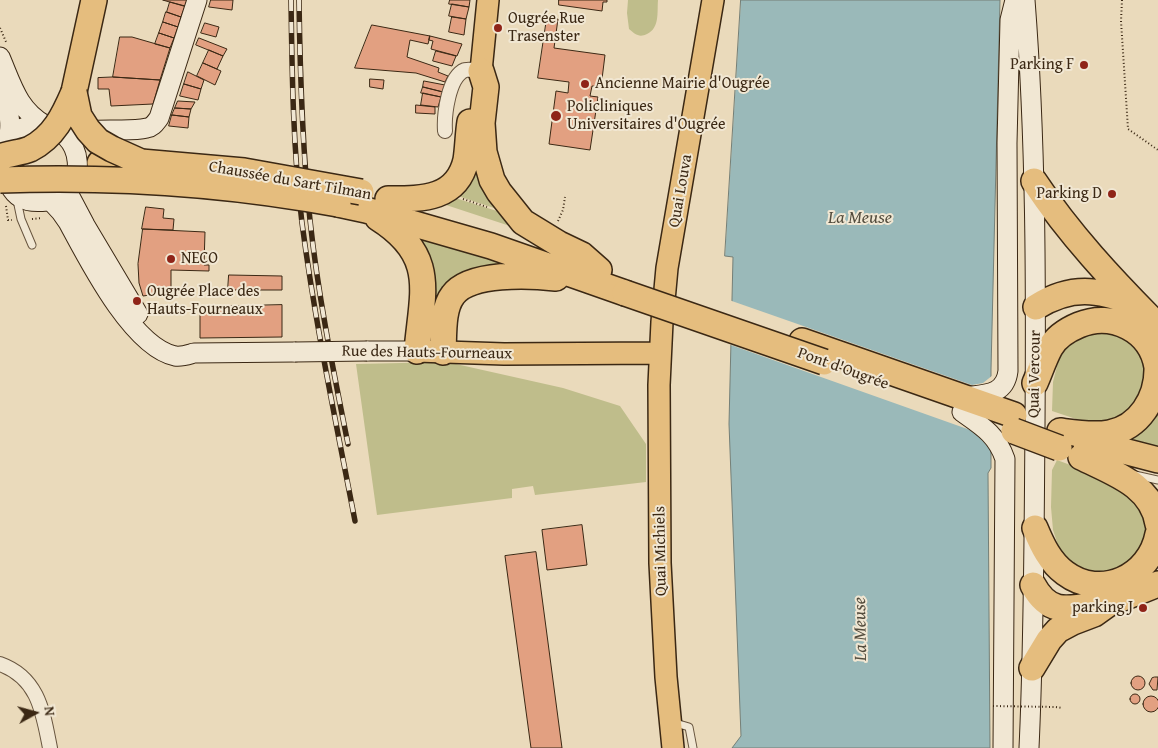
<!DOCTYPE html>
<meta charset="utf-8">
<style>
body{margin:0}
#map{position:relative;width:1158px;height:748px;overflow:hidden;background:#eadabb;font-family:"Gentium Book Plus",serif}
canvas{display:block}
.north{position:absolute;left:10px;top:688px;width:50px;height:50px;-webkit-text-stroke:4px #f1e7d3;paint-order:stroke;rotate:83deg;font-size:14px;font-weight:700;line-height:20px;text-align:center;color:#3b2814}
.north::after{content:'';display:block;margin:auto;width:18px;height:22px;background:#3b2814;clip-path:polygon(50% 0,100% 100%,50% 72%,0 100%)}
</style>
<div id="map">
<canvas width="1158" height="748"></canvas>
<div class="north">N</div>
</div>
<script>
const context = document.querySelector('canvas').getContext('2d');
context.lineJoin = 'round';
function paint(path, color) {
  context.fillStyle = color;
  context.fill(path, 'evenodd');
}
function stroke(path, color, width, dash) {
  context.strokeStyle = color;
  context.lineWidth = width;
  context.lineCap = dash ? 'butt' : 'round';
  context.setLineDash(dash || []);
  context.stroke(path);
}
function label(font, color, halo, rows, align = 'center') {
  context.font = font + ' "Gentium Book Plus",serif';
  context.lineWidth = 4;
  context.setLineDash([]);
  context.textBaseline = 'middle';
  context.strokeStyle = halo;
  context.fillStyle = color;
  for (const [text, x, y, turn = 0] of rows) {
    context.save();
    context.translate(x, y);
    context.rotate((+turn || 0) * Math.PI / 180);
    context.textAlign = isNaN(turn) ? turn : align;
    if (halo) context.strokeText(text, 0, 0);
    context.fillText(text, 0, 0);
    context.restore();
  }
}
paint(new Path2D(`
 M628,0h30c-1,12 2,28 -11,34 -8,4 -12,0 -18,-5l-2,-16z
 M471,155l26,54 -45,-15z
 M452,197l48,15 16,16 -76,-25z
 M412,233l104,34 -80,53z
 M1100,330c31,10 32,10 49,40l-15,39 -29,15 -23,-3 -30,-10 1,-29 6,-24 10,-17z
 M447,362l116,26 57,18 26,38v38l-111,13 -2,-9 -21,3v9l-135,17 -21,-151z
 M1158,406v41l-27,-8v-2z
 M1057,460l24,9 53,25 14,33 -11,32 -32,16 -22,-4 -21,-14 -9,-27 -2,-23 1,-37z`), '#bfbd8b');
const water = new Path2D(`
 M741,0h259l-9,369v99l-3,5 2,275h-258l9,-12 -12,-312 4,-167 -8,-1z`);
paint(water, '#9ab9b9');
stroke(water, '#747f77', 1);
paint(new Path2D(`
 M729,300l243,85 11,-2 10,-8v77l-3,-6 -17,-15 -245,-87z`), '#eadabb');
const building = new Path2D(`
 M163,0h24l-2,6z
 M211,0h22l-1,10 -23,-3z
 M450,0h20l-1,7 -20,-3z
 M559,0h48v2h-4l-1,9 -43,-6z
 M170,2l15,4 -4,11 -14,-5z
 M452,4l17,3 -3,12 -17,-3z
 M166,12l15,5 -3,10 -15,-5z
 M452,17l14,2 -2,16 -15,-3z
 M547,18l11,1 -4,29 51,7 -4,32 -9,-1 -2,10 8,1 -8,53 -41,-6 7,-53 12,2 1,-11 -31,-4z
 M163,22l15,5 -4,11 -15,-5z
 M205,23l14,4 -3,10 -15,-4z
 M372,25l58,11 -2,8 -18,-4 -3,17 32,11 -1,4 10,4 -3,6 -29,-9 -61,-5z
 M159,33l15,5 -4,10 -15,-4z
 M430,36l32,8 -5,12 -26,-7 2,-8 -4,-1z
 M120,37h12l38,11 -10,32 -47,-3z
 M199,38l28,11 -4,7 -27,-11z
 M209,50l14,6 -6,13 -14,-6z
 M436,51l20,5 -4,10 -19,-5z
 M203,63l18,8 -6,14 -18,-9z
 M188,72l16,8 -3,9 -17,-5z
 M113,77l47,3 -7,24 -42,2 -2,-17h-11v-11z
 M370,79l14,1 -1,9 -13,-2z
 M424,81l21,4 -2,7 -20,-5z
 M184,84l17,5 -3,11 -18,-4z
 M423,87l20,5 -2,5 -20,-4z
 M423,93l18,4 -3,10 -17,-2z
 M178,101l17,1 -4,7 -16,-1z
 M416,105l19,2v7l-19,-1z
 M175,108l16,1 -2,8 -17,-2z
 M172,115l17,2 -1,11 -19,-2z
 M146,207l18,2 -1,9 11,1 -1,11 -31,-1z
 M143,229l62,3 -1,33h5v6l-38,-1v22l-28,4 -4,-13 -1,-19z
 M229,275l53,1v14h-54z
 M282,305v32l-82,1v-31z
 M582,525l5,40 -40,5 -5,-40z
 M536,552l26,196h-31l-26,-192z
 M1131 683a7 7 0 1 1 14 0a7 7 0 1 1-14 0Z
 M1155,677h3l-1,13h-4l-4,-6 3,-6z
 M1130 699a5 5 0 1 1 10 0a5 5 0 1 1-10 0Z
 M1143 704a8 8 0 1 1 16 0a8 8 0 1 1-16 0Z`);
paint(building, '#e2a081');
stroke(building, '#3b2814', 1);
const lane = new Path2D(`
 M17,200l4,19 11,26
 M1135,475l23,5
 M672,722l17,5 4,21`);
const street = new Path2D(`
 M445,131c-1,-15 3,-54 20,-61 5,-1 10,0 16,1
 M0,664c39,14 43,49 50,84`);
const secondary = new Path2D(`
 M1025,0c11,142 11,284 10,427 -1,107 -1,214 -6,321
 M0,57c12,28 18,53 45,68
 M0,89c7,17 13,31 8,50
 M37,125c52,2 52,71 10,76 -8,1 -19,1 -26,-3 -21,-12 -21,-53 -6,-67 7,-4 15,-5 22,-6z
 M80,134c21,-8 45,-1 67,-6 6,-1 8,-5 12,-10l38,-118
 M67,191l18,34 53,89
 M50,200l11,12 7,10c20,37 64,125 107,134 7,1 12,-1 19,-3l101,-1
 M367,351h50
 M964,397c20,-3 41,-1 44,-26l-1,-228 3,-123 5,-20
 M962,412c20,14 35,23 43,47l-2,289`);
const primary = new Path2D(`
 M481,71l7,-71
 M417,351l87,3 156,-1
 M673,748l-7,-71 -6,-114 -1,-178 3,-63 5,-54 46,-268`);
const highway = new Path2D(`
 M481,71l5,16 -4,36 2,29 8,28 7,12 24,30 36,22 23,11 17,15
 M74,92l20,-92
 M100,163l41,-1
 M1034,181c35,53 79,100 124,145
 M388,199c33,0 69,1 78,-39 2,-12 2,-26 4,-38
 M338,204l28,6 125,36 134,47
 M378,218c60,38 44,74 39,133
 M1036,307c35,-22 62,-18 99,-4
 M802,341l212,74
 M443,352c1,-17 -1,-43 10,-57 17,-23 77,-20 103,-17
 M1035,383c5,-11 9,-24 15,-35 6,-11 17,-18 29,-23 33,-14 72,5 78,42 1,31 -18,61 -48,66 -16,3 -34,0 -49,-2
 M1085,441l73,19
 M1081,457c32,16 71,28 77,67
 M1035,528c7,17 15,34 30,45 36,27 85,4 93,-39
 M1033,585c15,28 32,25 60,20
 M1032,668l17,-28 9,-10 15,-8 21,-8 14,-10 50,-20`);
stroke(lane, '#67543e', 9);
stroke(street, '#67543e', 16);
stroke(secondary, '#3b2814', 21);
stroke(primary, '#3b2814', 24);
stroke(highway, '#3b2814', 28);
stroke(new Path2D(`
 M1122,0l-1,21 7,108 30,21
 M0,28l7,16
 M463,199l24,8
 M6,206l2,14h4
 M32,219l10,-1
 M558,221l5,-11 2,-13
 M1056,707l6,1`), '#3b2814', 2, [1, 2.5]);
stroke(lane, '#f1e7d3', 7);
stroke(street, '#f1e7d3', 14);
stroke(secondary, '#f1e7d3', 19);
stroke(primary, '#e5bd7e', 21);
stroke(highway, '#e5bd7e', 25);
const rail = new Path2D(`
 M291,0c1,75 2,149 11,223 13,100 34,199 53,298
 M299,0c1,74 3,146 11,220 8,75 23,149 38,224`);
stroke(rail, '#3b2814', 5.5);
stroke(rail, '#f1e7d3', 4, [11]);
const secondaryBridge = new Path2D(`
 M295,352l72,-1`);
const highwayBridge = new Path2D(`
 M74,92l5,24 9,14 10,11 14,8 29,13 103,9 117,21
 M0,157c10,-4 20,-4 30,-8 24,-12 34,-34 44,-57
 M0,180c115,-4 225,3 338,24
 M625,293l199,69
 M1014,431l45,17`);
stroke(secondaryBridge, '#3b2814', 21, []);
stroke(highwayBridge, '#3b2814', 28, []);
stroke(new Path2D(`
 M993,706l63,1`), '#3b2814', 2, [1, 2.5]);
stroke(secondaryBridge, '#f1e7d3', 19);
stroke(highwayBridge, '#e5bd7e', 25);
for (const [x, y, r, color] of [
 [498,28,5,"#8f2418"],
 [1084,65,5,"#8f2418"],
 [585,84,5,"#8f2418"],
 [556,116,6,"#8f2418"],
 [1112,194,5,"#8f2418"],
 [171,259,5,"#8f2418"],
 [137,301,5,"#8f2418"],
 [1143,608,5,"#8f2418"]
]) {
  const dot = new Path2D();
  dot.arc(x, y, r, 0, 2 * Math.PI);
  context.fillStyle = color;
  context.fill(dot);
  stroke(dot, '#f1e7d3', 2);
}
label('16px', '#3b2814', '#f1e7d3', [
 ["Ougrée Rue",508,19],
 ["Trasenster",508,37],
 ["Parking F",1074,65,"right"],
 ["Ancienne Mairie d'Ougrée",595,84],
 ["Policliniques",567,107],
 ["Universitaires d'Ougrée",567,125],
 ["Parking D",1102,194,"right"],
 ["NECO",181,259],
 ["Ougrée Place des",147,292],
 ["Hauts-Fourneaux",147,310],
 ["parking J",1133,608,"right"]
], 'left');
label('16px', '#3b2814', '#f1e7d3', [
 ["Chaussée du Sart Tilman",290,181,10],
 ["Quai Louva",681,191,-80],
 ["Rue des Hauts-Fourneaux",427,353,1],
 ["Pont d'Ougrée",843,369,20],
 ["Quai Vercour",1035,374,-89],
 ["Quai Michiels",661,551,-91]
]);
label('italic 18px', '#534c3d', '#f1e7d3', [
 ["La Meuse",860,218],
 ["La Meuse",861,629,-91]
]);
</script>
